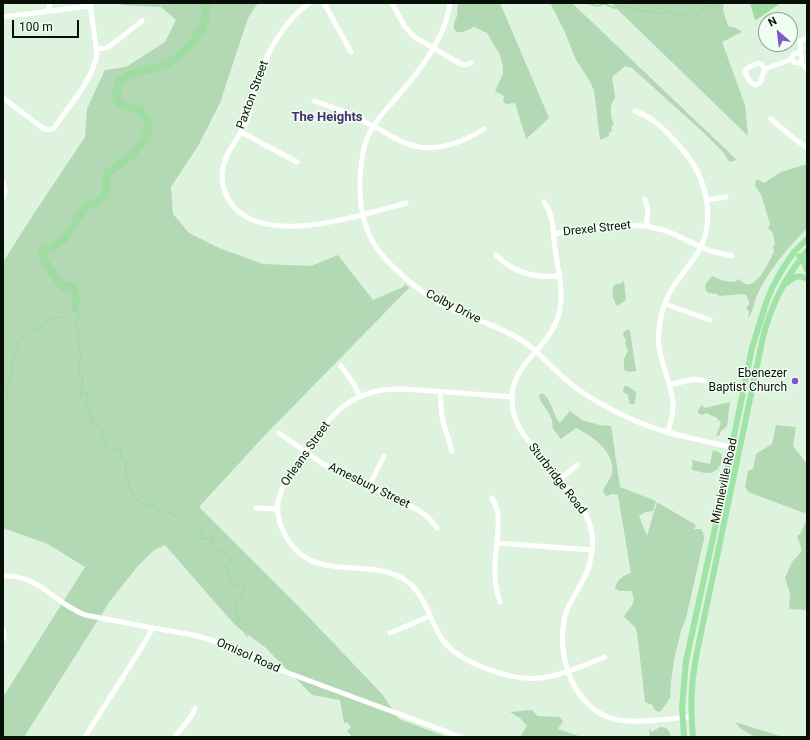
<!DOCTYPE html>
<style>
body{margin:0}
#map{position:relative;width:810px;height:740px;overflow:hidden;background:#ddf3dd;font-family:Roboto,sans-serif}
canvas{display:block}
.frame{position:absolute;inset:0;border:4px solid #080f08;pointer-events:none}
.north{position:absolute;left:758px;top:12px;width:40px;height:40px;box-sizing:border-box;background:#f0fef1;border:1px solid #939e94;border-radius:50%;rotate:332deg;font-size:11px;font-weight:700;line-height:16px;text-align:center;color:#080f08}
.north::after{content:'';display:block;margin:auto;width:14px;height:18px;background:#8157d1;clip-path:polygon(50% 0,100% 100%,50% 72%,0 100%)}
.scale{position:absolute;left:12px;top:20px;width:67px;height:18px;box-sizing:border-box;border:2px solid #080f08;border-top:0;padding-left:5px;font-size:12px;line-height:14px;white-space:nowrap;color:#080f08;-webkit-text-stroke:3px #f0fef1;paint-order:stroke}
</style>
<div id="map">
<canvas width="810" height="740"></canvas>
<div class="frame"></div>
<div class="north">N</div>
<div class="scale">100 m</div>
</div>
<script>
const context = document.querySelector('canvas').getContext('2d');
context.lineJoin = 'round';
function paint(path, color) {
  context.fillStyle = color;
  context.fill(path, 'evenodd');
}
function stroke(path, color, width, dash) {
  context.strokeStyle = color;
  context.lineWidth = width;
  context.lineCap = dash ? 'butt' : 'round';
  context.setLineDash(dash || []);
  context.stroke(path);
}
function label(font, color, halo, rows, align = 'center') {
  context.font = font + ' Roboto,sans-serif';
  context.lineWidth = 3;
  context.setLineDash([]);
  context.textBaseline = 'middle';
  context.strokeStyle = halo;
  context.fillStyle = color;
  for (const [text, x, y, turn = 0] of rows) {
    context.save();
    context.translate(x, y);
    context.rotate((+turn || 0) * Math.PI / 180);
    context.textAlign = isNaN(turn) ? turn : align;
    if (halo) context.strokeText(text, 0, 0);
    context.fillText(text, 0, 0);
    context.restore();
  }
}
paint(new Path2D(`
 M121,3h137l-10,15 -28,85 -22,43 -27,41 2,27 16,19 30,15 44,16 48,2 27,-11 35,45 30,-13 2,-3 4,4 -143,146 -67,73 101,101 82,86 17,25 48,18h-95l-5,-6 4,-4 -4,-5 -3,1 -4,-23 -28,-5 -46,-47 -32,-24 -69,-79 -11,5 -17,17 -27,34 -86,136h-21v-40l82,-130 -37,-23 -45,-16v-266l30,-47 52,-78 2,-28 18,-39 21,-3 39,-25 11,-22 -15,-13 -40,-2z
 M458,3h42l49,115 -23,21 -11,-36 -8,1 -4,-2 1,-6 -9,-5 8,-17v-7l-3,-12 -13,-22 -13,-6c-6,3 -21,11 -20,-2 0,-3 2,-6 3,-9 1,-4 0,-9 1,-13z
 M550,3h22l165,157 -7,2 -2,-2 -4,-7 -19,-19 -73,-66 -7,-2 -13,11 3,19v3c-7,6 -4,19 -1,26l-3,2 1,4 -3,2v3l-9,4 -6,-50 -5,-10 -13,-20 -12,-30z
 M611,3h113l-1,7 5,16 8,2 6,4 -20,10 23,63 3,31z
 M807,164v64c-18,19 -35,38 -47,61 -6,10 -5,18 -11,28l-1,-1 1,-4 -3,-5 3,-2v-4l-3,-6 -4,-1 -22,2 -3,-2 -8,-1 -3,-2 -1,-6 7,-9 12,5 10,1 5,-3c15,18 29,-16 35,-27l-1,-6 2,-1 -2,-12 -5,-5 2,-4 -9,-30 -6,-8 1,-7 8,4 17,-11z
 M624,281l2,19 -9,6c-4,-7 -7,-15 -2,-22h4z
 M628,329l2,2 6,40 -7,1 -5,-2v-11l4,-8 -3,-7 1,-4 -3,-5 1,-3z
 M624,386l5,1 7,5 -1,11 -1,1h-4l-2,-9 -5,-3z
 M541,393c11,4 11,22 19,30l10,-12 12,9 17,5 12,1 9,61 36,14 -3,10 -8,1 -6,4 8,20 10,-34 39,23 -2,4h7l2,3 1,7 -18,79 -5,13 -6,24 -4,27 -1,16 -9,13 -3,1 -3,-2 -3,-5 -7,-3 -8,-70 -2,-5 -11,-10c5,-10 14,-13 7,-26h-12l-4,-3c2,-9 9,-13 16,-15l-13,-78 -5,-1 -7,2 -3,-5c2,-6 7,-11 9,-17 4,-21 -19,-38 -36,-46l-15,11 -8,-10 -1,-9 -4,-8 -8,-12 -1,-4z
 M730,402l-3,24 -7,6v3l-4,1 5,-13 -4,-5 -11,-5 -4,2 -4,-2v-3l4,-5 3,3z
 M776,425l20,2 -3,19 14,18v50l-59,-22 -3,-5 3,-16 5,-2 3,-15 16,-10z
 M713,450l9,4c0,21 -14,22 -31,15l2,-4 -1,-5 18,4z
 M807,519v91l-18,-1 1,-16 -5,-15 7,-16 9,-10v-5l-4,-11 3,-2z
 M532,710l6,6 21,1 4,4 -5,8 24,8h-62l7,-11 -7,-8 -10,-6z
 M735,722l48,15h-28l-15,-9z
 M660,727c7,0 10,4 11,10h-21l-1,-8 3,3z`), '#b3d8b4');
paint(new Path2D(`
 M750,3h31l-25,17h-1z`), '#9edca1');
stroke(new Path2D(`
 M586,3l11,3 7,-2 11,4 8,-2 17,5h13c7,5 11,2 18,0l4,6 14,-5 5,2 6,-1 5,-7 9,1
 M3,406l5,-9 -2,-12 5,-11 2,-16 5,-16 8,-9 11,-4 16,-10 17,-4 5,-7 4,7 -3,5 1,4 -1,4 3,5 -1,9 3,11 -2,19 4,7 -2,15 1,1 5,-3 1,2 -2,12 -3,1v5l6,-1v4l4,3 -3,1v1l13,11 -2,5 5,5 -2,2v2l9,5 5,-2 3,1v3l-2,2 7,9 -1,7 5,19 9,13 7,3 4,-2 11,9h9l4,2 2,4 3,1 9,9 5,1 2,3h6v7c5,1 7,-2 12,-1l1,3 -3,3v3l7,2h3c3,2 9,9 10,12l-5,4 6,19 6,3h7v2l-3,7 -6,7 2,18 -1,4 8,7 2,4`), '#9edca1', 1.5);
stroke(new Path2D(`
 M75,308c2,-9 2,-14 -4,-22l-7,1c-6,-4 -20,-26 -22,-34l2,-4 9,-2 11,-8 23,-34 11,-3 5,-4 3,-7v-13l3,-6 23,-17 11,-13 5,-12v-9l-8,-11 -20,-6 -3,-4 -1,-4 4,-15c14,-11 28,-10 44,-16 20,-7 49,-40 41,-62`), '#9edca1', 8);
stroke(new Path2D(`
 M309,3c-27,20 -45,54 -54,86 -3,9 -4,18 -6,26 -7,23 -25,34 -27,60 0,12 4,22 11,31 34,41 130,9 173,-3
 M324,3l27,49
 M392,3l13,24 11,11 45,26 3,1 7,-2
 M450,3c-4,32 -27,64 -48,88 -16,19 -34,35 -39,61 -6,35 -5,74 19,103 6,8 15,15 22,22 14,12 27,22 43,30 23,11 49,18 71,31 22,13 37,35 58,50 24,17 63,37 91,44 24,7 48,11 72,17
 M48,11l2,-8
 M3,17l87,-11
 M96,49l10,-1 4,-2 32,-25
 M792 58a5 5 0 1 1 10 0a5 5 0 1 1-10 0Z
 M799,54l2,-5 -1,-8 7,-3
 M800,62l7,7
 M758,63l4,2 3,4 -5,14 -5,2 -5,-3 -5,-10 2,-4z
 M765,69l27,-10
 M3,98l41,31 5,1 5,-2c15,-22 39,-49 43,-74l-7,-51
 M314,101c20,6 38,14 57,24 11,5 21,12 32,17 28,13 57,2 81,-13
 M635,111c19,6 35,24 47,38 25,28 35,72 15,105 -6,9 -13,18 -20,27 -10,13 -16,31 -18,48 -4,26 12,49 14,74 1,10 -3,20 -5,30
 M771,119l20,17 16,12
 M241,132l56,30
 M3,182l2,9 -2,7
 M645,199l3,11 -2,16
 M706,200l20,-3
 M544,202c10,13 9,31 11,46 3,23 10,47 3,69 -12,37 -53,47 -45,93 3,19 17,33 30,48 10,13 20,25 31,38 6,9 13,18 16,29 6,19 1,42 -9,59 -6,11 -13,20 -16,32 -10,40 9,95 53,104 19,4 52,-2 73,-3
 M554,234l64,-9 28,1 21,5 43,20 22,5
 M496,255c18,18 38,23 64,21
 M665,304l45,16
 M341,366l12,17 7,13
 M669,385l25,-6 11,2
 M440,392l2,26 10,33
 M512,397c-26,-2 -52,-4 -78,-6 -18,-1 -39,-4 -57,0 -14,3 -26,9 -37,18 -17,15 -60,72 -62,94 -2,18 7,36 19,48 29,28 75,7 108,29 20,13 24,39 37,59 10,14 25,22 40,28 13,5 27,10 41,11 28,3 56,-11 82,-21
 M279,433l44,31 95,46 11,8 8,10
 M560,479l17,-14
 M369,486l15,-30
 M492,498c12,16 3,48 3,67 -1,13 1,25 5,37
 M256,508l22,1
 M497,543l95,7
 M3,576c35,-2 51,27 82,39l68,13
 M3,628l1,11
 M390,633l40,-17
 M85,737l55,-87 13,-22 41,7 27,8 62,28 178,66
 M175,737c6,-10 17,-18 20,-29`), '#fff', 5);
stroke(new Path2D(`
 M799,256l3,1 5,13
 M787,283c6,-6 12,-9 20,-4
 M684,737l-2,-30 4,-46 31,-142 35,-171 14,-45 6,-15 11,-20 11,-16 13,-13
 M693,737c-3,-32 -2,-54 4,-85l66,-315c8,-32 23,-61 44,-86`), '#a0e3a7', 6);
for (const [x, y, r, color] of [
 [795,381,4,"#8157d1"]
]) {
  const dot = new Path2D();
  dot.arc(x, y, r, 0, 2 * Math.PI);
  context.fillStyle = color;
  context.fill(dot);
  stroke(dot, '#f0fef1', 1.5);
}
label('12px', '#080f08', '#f0fef1', [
 ["Paxton Street",253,95,-70],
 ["Drexel Street",597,229,-6],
 ["Colby Drive",453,307,27],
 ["Orleans Street",306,454,-55],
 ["Sturbridge Road",557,479,52],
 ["Minnieville Road",725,481,-78],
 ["Amesbury Street",369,486,26],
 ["Omisol Road",248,656,24]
]);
label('12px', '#080f08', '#f0fef1', [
 ["Ebenezer",787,374],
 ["Baptist Church",787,388]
], 'right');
label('bold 13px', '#43306c', '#f0fef1', [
 ["The Heights",327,118]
]);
</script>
